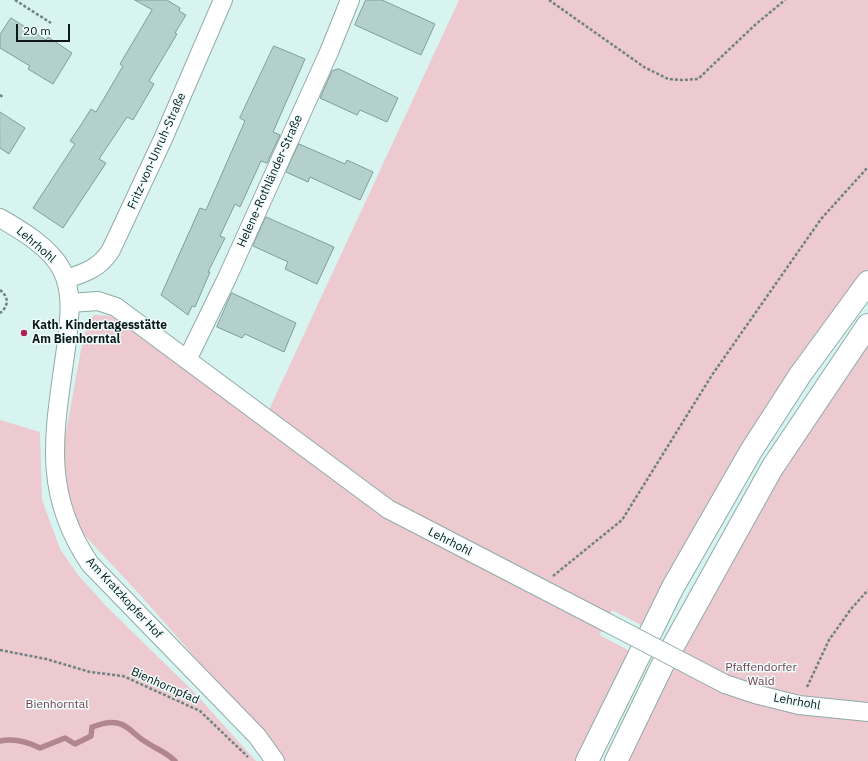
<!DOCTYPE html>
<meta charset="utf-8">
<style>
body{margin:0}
#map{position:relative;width:868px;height:761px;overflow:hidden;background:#d7f4f0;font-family:"IBM Plex Sans",sans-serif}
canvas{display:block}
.scale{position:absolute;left:16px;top:24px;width:54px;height:18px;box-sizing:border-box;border:2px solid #0e1817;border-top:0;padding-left:5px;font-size:12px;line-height:14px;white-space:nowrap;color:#0e1817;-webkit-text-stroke:3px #edfefc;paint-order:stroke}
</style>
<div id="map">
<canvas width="868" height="761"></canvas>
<div class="scale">20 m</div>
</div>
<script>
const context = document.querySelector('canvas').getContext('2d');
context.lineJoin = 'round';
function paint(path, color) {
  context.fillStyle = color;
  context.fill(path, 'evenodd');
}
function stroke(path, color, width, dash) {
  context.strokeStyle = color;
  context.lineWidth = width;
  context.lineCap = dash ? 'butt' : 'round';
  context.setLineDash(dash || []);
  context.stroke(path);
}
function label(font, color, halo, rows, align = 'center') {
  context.font = font + ' "IBM Plex Sans",sans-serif';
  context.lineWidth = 3;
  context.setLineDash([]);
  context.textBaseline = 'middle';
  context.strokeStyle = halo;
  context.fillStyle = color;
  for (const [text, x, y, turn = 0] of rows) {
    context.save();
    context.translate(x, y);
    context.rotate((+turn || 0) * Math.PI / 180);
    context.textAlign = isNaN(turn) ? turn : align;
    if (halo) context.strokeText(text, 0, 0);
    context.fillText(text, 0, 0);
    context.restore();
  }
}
paint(new Path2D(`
 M459,0h409v269l-95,136 -128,222 -33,-17 -2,4 -218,-108 -124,-94z
 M94,315l18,1 349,241 141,73 -3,5 33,17 -53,109h-293l-144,-164 -67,-72 -12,-41 1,-41 17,-93 7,-29z
 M868,342v419h-247l156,-289z
 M0,420l40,12 2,68 18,49 18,26 30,33 86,84 62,69h-256z`), '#edc9d0');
stroke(new Path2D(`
 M0,741c14,-3 28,1 40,7l25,-10 10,6 16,-8 1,-9c8,-3 17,-6 25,-4 12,2 19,14 29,19 10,7 20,10 29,19`), '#b2868f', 5.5);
const building = new Path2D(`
 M135,0h32l13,8 -1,3 7,4 -11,18 2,1 -28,47 5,3 -21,36 -6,-3 -28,42 7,4 -43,65 -30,-20 42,-64 -5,-3 11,-16 10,-16 5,3 27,-46 -3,-2 32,-54z
 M366,0h16l53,24 -14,31 -66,-30z
 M11,18l35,22 2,-3 24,16 -19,31 -25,-15 2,-3 -30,-18v-13z
 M274,46l31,13 -32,73 7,3 -13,28 -6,-2 -21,46 -5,-3 -15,32 5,2 -17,34h2l-15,35 -3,-1 -4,9 -27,-20 39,-87 6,2 39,-89 -5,-3z
 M339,69l59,29 -11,24 -27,-12 -3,5 -37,-17 12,-27z
 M0,112l25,16 -16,26 -9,-6z
 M299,144l46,20 2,-4 26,12 -13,28 -50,-23 -2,5 -22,-10z
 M266,217l68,30 -17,37 -32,-15 3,-7 -35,-16z
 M232,293l64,30 -12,29 -39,-18 -3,4 -25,-11z`);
paint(building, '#b4d0cd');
stroke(building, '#819c99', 1);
const minor = new Path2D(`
 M0,218c21,12 50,29 62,52 12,25 7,52 4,78 -11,82 -26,142 24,216l167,172 18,25
 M66,279c19,-6 34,-11 45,-29l52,-111 60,-139
 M70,303l28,-2 18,6 272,202 218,113
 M187,360l40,-82 102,-226 21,-52
 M725,684l30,10 44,11 69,7`);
const highway = new Path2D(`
 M587,761l86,-174 78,-136 49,-76 68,-93
 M616,761l46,-95 110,-198 96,-143`);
stroke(minor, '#90aba8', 20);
stroke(highway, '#90aba8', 24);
stroke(new Path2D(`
 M15,0l36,23
 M549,0l95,67 24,12 14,1 16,-1 58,-55 29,-24
 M0,95l4,3
 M0,290c9,7 9,16 0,23
 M553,576l69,-56 90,-145 109,-156 47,-52
 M0,650l46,9 44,13 33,4 77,35 48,46
 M807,687l22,-47 22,-31 17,-19`), '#6f8380', 2.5, [3, 2]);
stroke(minor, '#fff', 18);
stroke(highway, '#fff', 22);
const minorBridge = new Path2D(`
 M606,622l119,62`);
stroke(minorBridge, '#90aba8', 20, []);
stroke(minorBridge, '#fff', 18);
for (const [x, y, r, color] of [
 [24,333,4,"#b02157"]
]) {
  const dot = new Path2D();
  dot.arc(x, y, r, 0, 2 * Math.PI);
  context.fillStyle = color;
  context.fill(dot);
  stroke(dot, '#edfefc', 1.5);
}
label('12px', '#0e1817', '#edfefc', [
 ["Fritz-von-Unruh-Straße",157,151,-66],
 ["Helene-Rothländer-Straße",270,181,-66],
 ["Lehrhohl",36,245,41],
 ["Lehrhohl",450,542,27],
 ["Am Kratzkopfer Hof",124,598,47],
 ["Bienhornpfad",165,686,24],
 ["Lehrhohl",797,702,10]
]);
label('bold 12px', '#0e1817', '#edfefc', [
 ["Kath. Kindertagesstätte",32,326],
 ["Am Bienhorntal",32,340]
], 'left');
label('12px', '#793c4c', '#edfefc', [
 ["Pfaffendorfer",761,668],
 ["Wald",761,682],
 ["Bienhorntal",57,705]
]);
</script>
